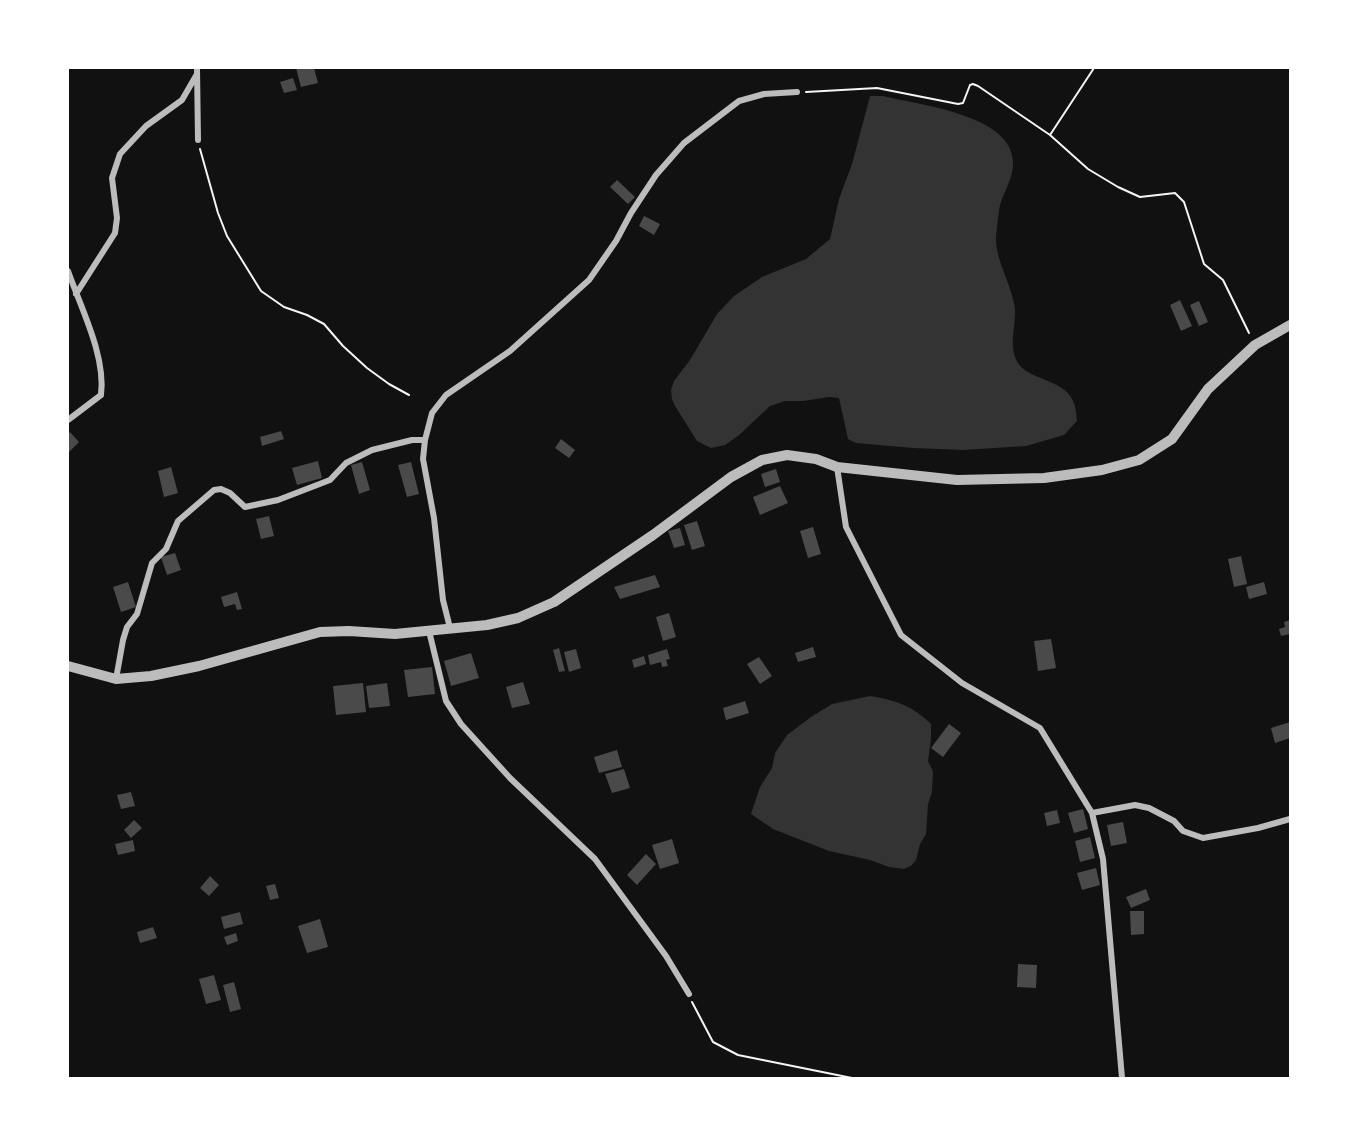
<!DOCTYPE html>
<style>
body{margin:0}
#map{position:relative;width:1358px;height:1146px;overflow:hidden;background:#111;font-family:"Noto Serif",serif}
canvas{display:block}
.frame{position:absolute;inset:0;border:69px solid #fff;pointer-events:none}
</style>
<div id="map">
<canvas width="1358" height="1146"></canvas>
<div class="frame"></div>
</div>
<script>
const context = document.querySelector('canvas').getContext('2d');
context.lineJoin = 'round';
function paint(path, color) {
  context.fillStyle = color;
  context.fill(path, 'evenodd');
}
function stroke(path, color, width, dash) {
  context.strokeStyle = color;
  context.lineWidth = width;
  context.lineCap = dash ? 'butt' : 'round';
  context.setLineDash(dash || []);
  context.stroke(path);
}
paint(new Path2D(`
 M870,96h13c35,9 129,18 130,66 1,15 -9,29 -13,43 -2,10 -3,22 -4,32 -1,20 14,46 18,66 4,17 -5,35 1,54 8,25 49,19 59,46 2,5 2,12 3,18l-13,14 -38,11 -63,4 -50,-2 -57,-5 -8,-4 -9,-41 -10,-1 -26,4h-18l-15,5 -32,30 -13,9 -14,3 -14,-7 -22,-35 -3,-7 -1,-9 3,-9 16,-21 27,-46 17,-18 28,-19 44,-18 24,-20 9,-40 13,-35z
 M870,696c25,4 43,10 61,28v15l-3,22 5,10 -1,21 -4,12 -2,30 -6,10 -4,16 -5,6 -7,3 -15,-2 -19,-7 -41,-9 -56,-22 -22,-15 9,-27 12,-19 3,-15 12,-18 24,-18 21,-13z`), '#333');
paint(new Path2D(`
 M296,68h18l4,15 -17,4z
 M293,78l4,12 -13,3 -4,-11z
 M617,180l18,17 -7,7 -18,-17z
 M644,216l16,8 -6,11 -15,-9z
 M1180,300l12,26 -11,5 -11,-26z
 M1199,301l9,21 -9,4 -9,-21z
 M281,431l3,8 -22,7 -2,-9z
 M70,432l9,10 -11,11v-19z
 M561,439l14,11 -6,8 -14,-10z
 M318,461l4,17 -25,7 -5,-17z
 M362,462l8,28 -11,4 -8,-29z
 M411,462l8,32 -12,3 -9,-32z
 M171,467l7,26 -14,4 -6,-26z
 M776,469l4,13 -15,5 -4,-13z
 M780,486l8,17 -28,12 -7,-18z
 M269,516l5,20 -13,3 -5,-20z
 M697,521l8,25 -13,4 -8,-25z
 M813,527l8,27 -13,4 -8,-27z
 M680,528l5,17 -11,3 -6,-17z
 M175,553l6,17 -14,5 -6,-18z
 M1241,556l6,28 -13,3 -6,-28z
 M655,575l5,12 -40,12 -6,-12z
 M128,582l8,25 -15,5 -8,-25z
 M1264,582l3,12 -18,5 -3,-12z
 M237,592l5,17 -5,1 -2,-6 -11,3 -3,-10z
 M669,613l7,24 -13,4 -7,-24z
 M1290,620v14l-9,2 -2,-7 6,-2 -1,-5z
 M1051,639l5,29 -18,3 -4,-30z
 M813,647l3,10 -18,5 -3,-9z
 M559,648l6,23 -6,1 -6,-22z
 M576,649l5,19 -12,4 -5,-20z
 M667,649l3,10 -4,1 2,6 -6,1 -1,-5 -11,3 -2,-10z
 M471,653l8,25 -28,8 -7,-25z
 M644,656l2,8 -12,4 -2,-8z
 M759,657l13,19 -12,8 -13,-20z
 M432,667l3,27 -27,3 -4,-27z
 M523,682l7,22 -18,4 -6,-21z
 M363,683l3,29 -30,3 -3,-29z
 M387,683l3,23 -21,2 -3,-22z
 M745,701l4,12 -23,7 -3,-12z
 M1290,722v16l-15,5 -4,-15z
 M949,724l12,9 -18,24 -12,-9z
 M617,750l5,17 -23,6 -5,-16z
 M624,769l6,19 -18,5 -7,-19z
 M131,792l4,14 -14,3 -4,-14z
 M1083,809l5,20 -14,4 -6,-20z
 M1057,810l3,13 -13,3 -3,-13z
 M134,820l8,8 -11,10 -7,-8z
 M1123,822l4,21 -16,3 -4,-21z
 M1090,837l5,21 -15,4 -5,-21z
 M672,839l7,24 -19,6 -8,-24z
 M133,840l2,11 -17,4 -3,-11z
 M646,854l10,10 -19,21 -10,-10z
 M1096,868l4,17 -18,5 -5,-17z
 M210,876l9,9 -10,11 -9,-8z
 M275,884l4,14 -9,2 -4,-14z
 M1146,889l4,11 -19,8 -5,-11z
 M1130,911h14v23l-13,1z
 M240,912l3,12 -19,5 -3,-12z
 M320,919l8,28 -21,6 -9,-27z
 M153,927l4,11 -17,5 -3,-11z
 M236,933l2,8 -11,4 -3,-8z
 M1018,964l19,1 -1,23 -19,-1z
 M214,975l7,25 -15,4 -7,-25z
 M234,982l7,27 -11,3 -7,-27z`), '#4a4a4a');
stroke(new Path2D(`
 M806,92l71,-4 81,16 5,-1 7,-18 3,-1 5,2 72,49 38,34 30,18 22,10 35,-4 9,9 20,62 19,16 26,53
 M1050,135l44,-67
 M200,149l18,64 9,23 34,55 23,16 23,8 17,9 19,22 24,22 22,16 20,11
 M692,1002l21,40 25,13 114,23`), '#f5f5f5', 2);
stroke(new Path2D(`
 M197,68l1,72
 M68,271c13,37 38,85 33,124l-33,25
 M76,294l39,-61 2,-15 -5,-40 8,-24 26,-28 36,-26 15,-26
 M837,467l9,60 55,108 61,48 78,45 52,85 11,46 19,219
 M450,628l-7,-28 -9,-82 -11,-59 2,-19 7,-27 14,-18 64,-44 79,-71 27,-39 15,-28 25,-38 28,-32 55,-42 25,-7 33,-2
 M429,631l17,70 15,23 49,54 85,81 71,97 23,38
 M116,679l7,-39 4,-13 10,-13 15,-51 14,-14 12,-28 36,-31 7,-1 9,4 15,14 33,-7 52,-20 16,-17 26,-13 40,-10h13
 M1092,813l43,-8 14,3 25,13 9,10 20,7 55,-10 32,-9`), '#bcbcbc', 6);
stroke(new Path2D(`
 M68,666l48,13 35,-3 48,-10 121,-34 29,-1 46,3 92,-9 31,-7 36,-16 99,-67 78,-58 31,-17 25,-5 29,4 21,8 120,13 87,-2 58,-8 37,-10 33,-21 36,-50 47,-44 35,-20`), '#bcbcbc', 10);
</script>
